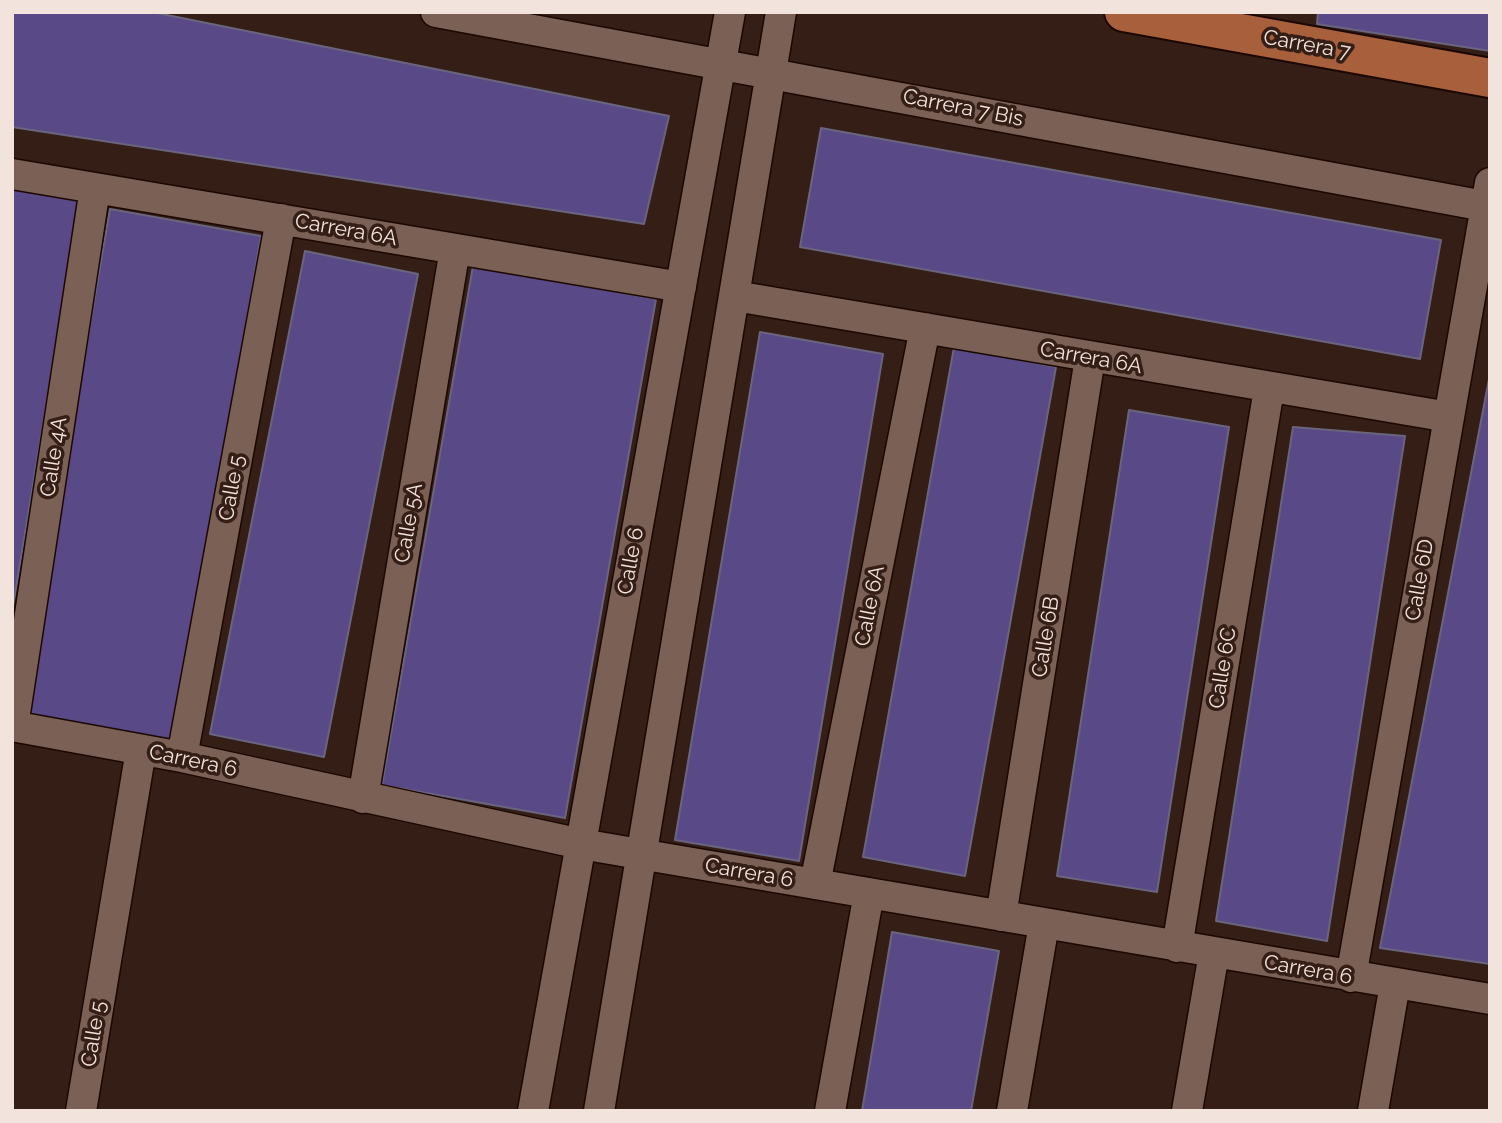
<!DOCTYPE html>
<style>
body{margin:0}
#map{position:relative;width:1502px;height:1123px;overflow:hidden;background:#341e15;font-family:Raleway,sans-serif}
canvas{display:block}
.frame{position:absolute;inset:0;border:14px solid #f2e3dc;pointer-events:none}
</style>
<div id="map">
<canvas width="1502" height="1123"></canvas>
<div class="frame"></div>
</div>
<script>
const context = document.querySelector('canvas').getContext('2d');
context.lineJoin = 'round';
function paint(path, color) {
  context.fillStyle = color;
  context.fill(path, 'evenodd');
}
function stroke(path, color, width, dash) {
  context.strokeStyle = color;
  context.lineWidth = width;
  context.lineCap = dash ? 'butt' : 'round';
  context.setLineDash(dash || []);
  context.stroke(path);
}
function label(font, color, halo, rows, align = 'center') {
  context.font = font + ' Raleway,sans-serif';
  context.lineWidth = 7;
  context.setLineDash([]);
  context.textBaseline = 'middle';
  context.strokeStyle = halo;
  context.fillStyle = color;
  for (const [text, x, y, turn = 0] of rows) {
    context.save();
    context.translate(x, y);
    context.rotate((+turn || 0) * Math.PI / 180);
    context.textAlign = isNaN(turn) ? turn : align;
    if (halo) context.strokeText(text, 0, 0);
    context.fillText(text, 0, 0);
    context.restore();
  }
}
const building = new Path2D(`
 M12,12h140l517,104 -25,108 -632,-97z
 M1318,12h172v39l-173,-27z
 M821,128l620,112 -21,119 -620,-112z
 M12,188l68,12 -68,412z
 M110,209l151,27 -86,506 -152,-27z
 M305,251l113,23 -94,483 -114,-23z
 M473,266l183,33 -91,519 -183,-33z
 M760,332l123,22 -84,507 -124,-21z
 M954,347l102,20 -91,509 -102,-19z
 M1490,374v590l-110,-16z
 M1129,410l100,17 -72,465 -100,-16z
 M1293,427l112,9 -78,505 -111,-20z
 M892,932l107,19 -28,160h-109z`);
paint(building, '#594987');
stroke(building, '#6a657e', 2);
const street = new Path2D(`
 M436,12l1054,195
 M12,174l669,113
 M735,296l714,121
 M12,726l170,31 399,87 909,155
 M13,726l82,-538
 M182,757l99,-538
 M363,798l92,-549
 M815,884l110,-556
 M1001,916l89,-558
 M1177,947l92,-558
 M1351,977l139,-794
 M81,1111l60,-361
 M533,1111l197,-1099
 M599,1111l182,-1099
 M830,1111l39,-218
 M1012,1111l32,-187
 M1187,1111l27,-158
 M1373,1111l22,-127`);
const primary = new Path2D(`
 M1124,12l366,66`);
stroke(street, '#1b0802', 33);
stroke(primary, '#1b0802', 42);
stroke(street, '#7a6055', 30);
stroke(primary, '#a85f3c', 38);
label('21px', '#f2e3dc', '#341e15', [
 ["Carrera 7",1307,45,10],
 ["Carrera 7 Bis",963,108,11],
 ["Carrera 6A",346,230,10],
 ["Carrera 6A",1091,358,10],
 ["Calle 4A",54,457,-81],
 ["Calle 5",232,488,-80],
 ["Calle 5A",409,523,-80],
 ["Calle 6",631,561,-80],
 ["Calle 6D",1420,580,-80],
 ["Calle 6A",870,606,-79],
 ["Calle 6B",1046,637,-81],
 ["Calle 6C",1223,668,-81],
 ["Carrera 6",193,761,12],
 ["Carrera 6",749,873,10],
 ["Carrera 6",1308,970,10],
 ["Calle 5",94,1034,-81]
]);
</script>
